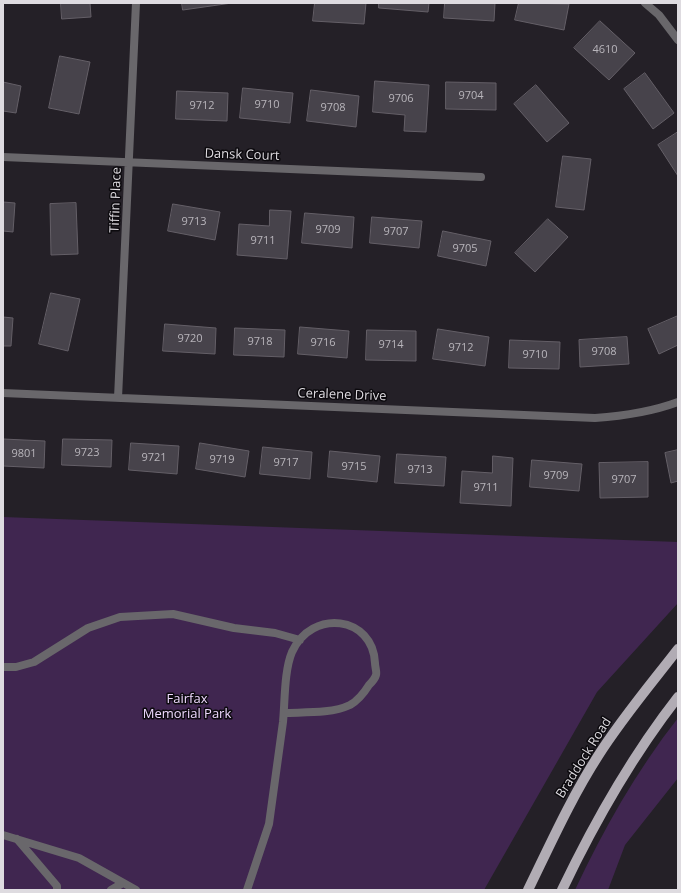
<!DOCTYPE html>
<style>
body{margin:0}
#map{position:relative;width:681px;height:893px;overflow:hidden;background:#242027;font-family:"Open Sans",sans-serif}
canvas{display:block}
.frame{position:absolute;inset:0;border:4px solid #dedbe0;pointer-events:none}
</style>
<div id="map">
<canvas width="681" height="893"></canvas>
<div class="frame"></div>
</div>
<script>
const context = document.querySelector('canvas').getContext('2d');
context.lineJoin = 'round';
function paint(path, color) {
  context.fillStyle = color;
  context.fill(path, 'evenodd');
}
function stroke(path, color, width, dash) {
  context.strokeStyle = color;
  context.lineWidth = width;
  context.lineCap = dash ? 'butt' : 'round';
  context.setLineDash(dash || []);
  context.stroke(path);
}
function label(font, color, halo, rows, align = 'center') {
  context.font = font + ' "Open Sans",sans-serif';
  context.lineWidth = 3;
  context.setLineDash([]);
  context.textBaseline = 'middle';
  context.strokeStyle = halo;
  context.fillStyle = color;
  for (const [text, x, y, turn = 0] of rows) {
    context.save();
    context.translate(x, y);
    context.rotate((+turn || 0) * Math.PI / 180);
    context.textAlign = isNaN(turn) ? turn : align;
    if (halo) context.strokeText(text, 0, 0);
    context.fillText(text, 0, 0);
    context.restore();
  }
}
paint(new Path2D(`
 M3,517l675,25v61l-81,89 -113,198h-481z
 M678,718v60l-53,67 -17,45h-33c28,-60 62,-120 103,-172z`), '#402650');
const building = new Path2D(`
 M61,3h29l1,14 -29,2z
 M182,3h50l-49,7z
 M315,3h51l-2,21 -51,-3z
 M379,3h50l-1,9 -49,-4z
 M445,3h50l-1,18 -50,-3z
 M519,3l50,1 -5,26 -49,-10z
 M600,21l35,32 -26,27 -35,-32z
 M60,56l30,6 -11,52 -30,-6z
 M645,73l29,40 -21,16 -29,-40z
 M375,81l54,4 -3,47 -22,-1 1,-16 -32,-3z
 M3,82l18,4 -5,27 -13,-2z
 M446,82l50,1v27l-50,-1z
 M536,85l33,38 -22,19 -33,-38z
 M243,88l50,5 -3,30 -50,-5z
 M311,90l48,6 -3,31 -49,-6z
 M177,91l51,2 -1,28 -51,-2z
 M678,132v44l-20,-31z
 M563,156l28,3 -7,51 -28,-3z
 M3,202l12,1 -2,29 -10,-1z
 M76,203l2,51 -27,1 -1,-51z
 M173,204l47,8 -5,28 -47,-9z
 M270,210l21,1 -4,48 -50,-4 2,-31 30,2z
 M305,213l49,4 -2,31 -50,-5z
 M372,217l50,4 -3,27 -49,-5z
 M548,219l20,18 -33,35 -20,-19z
 M443,231l48,10 -5,25 -48,-10z
 M51,293l29,6 -12,52 -29,-7z
 M678,316v29l-19,9 -11,-25z
 M3,317l10,1 -2,28h-8z
 M165,324l51,4 -1,26 -52,-3z
 M300,327l49,4 -2,27 -49,-4z
 M235,328l50,2 -1,27 -50,-2z
 M438,329l51,8 -4,29 -52,-7z
 M367,330l49,1v30l-50,-1z
 M627,337l2,27 -49,3 -1,-27z
 M510,340l50,2 -1,27 -50,-1z
 M3,439l42,2 -1,27 -41,-2z
 M63,439l49,1 -1,27 -49,-2z
 M131,443l48,3 -2,28 -48,-4z
 M200,443l49,8 -4,26 -49,-8z
 M263,447l49,5 -2,27 -50,-5z
 M678,450v31l-7,2 -6,-30z
 M330,451l50,5 -3,26 -49,-5z
 M397,454l49,3 -2,29 -49,-3z
 M493,456l20,2 -2,48 -51,-3 2,-32 30,2z
 M532,460l50,4 -3,27 -49,-4z
 M648,462v35l-48,1 -1,-35z`);
paint(building, '#47434b');
stroke(building, '#645f67', 1);
stroke(new Path2D(`
 M3,667h13l18,-5 54,-34 32,-11 53,-3 61,14 41,5 25,7
 M3,835l76,23 57,32
 M17,839l40,47v4
 M111,890l12,-7
 M247,890l22,-66 14,-102c2,-20 1,-51 9,-70 20,-44 81,-36 83,11 0,4 2,9 1,12 -1,4 -5,8 -7,10 -5,8 -10,15 -19,20 -19,9 -46,7 -66,8`), '#69676b', 8);
stroke(new Path2D(`
 M645,3l14,12 19,25
 M3,157l478,20
 M3,393l592,25c29,-2 56,-6 83,-16
 M118,398l18,-395`), '#69676b', 8);
stroke(new Path2D(`
 M528,890c22,-45 43,-92 70,-134 24,-38 53,-72 80,-107
 M562,890c32,-67 70,-134 116,-193`), '#b1acb4', 10);
label('11px', '#b8b5bb', null, [
 ["4610",605,50],
 ["9704",471,96],
 ["9706",401,99],
 ["9710",267,105],
 ["9712",202,106],
 ["9708",333,108],
 ["9713",194,222],
 ["9709",328,230],
 ["9707",396,232],
 ["9711",263,241],
 ["9705",465,249],
 ["9720",190,339],
 ["9718",260,342],
 ["9716",323,343],
 ["9714",391,345],
 ["9712",461,348],
 ["9708",604,352],
 ["9710",535,355],
 ["9723",87,453],
 ["9801",24,454],
 ["9721",154,458],
 ["9719",222,460],
 ["9717",286,463],
 ["9715",354,467],
 ["9713",420,470],
 ["9709",556,476],
 ["9707",624,480],
 ["9711",486,488]
]);
label('13px', '#dedbe0', '#0c0a0e', [
 ["Dansk Court",242,155,2],
 ["Tiffin Place",116,200,-88],
 ["Ceralene Drive",342,395,2],
 ["Braddock Road",584,758,-58]
]);
label('13px', '#eed8fe', '#0c0a0e', [
 ["Fairfax",187,699],
 ["Memorial Park",187,714]
]);
</script>
